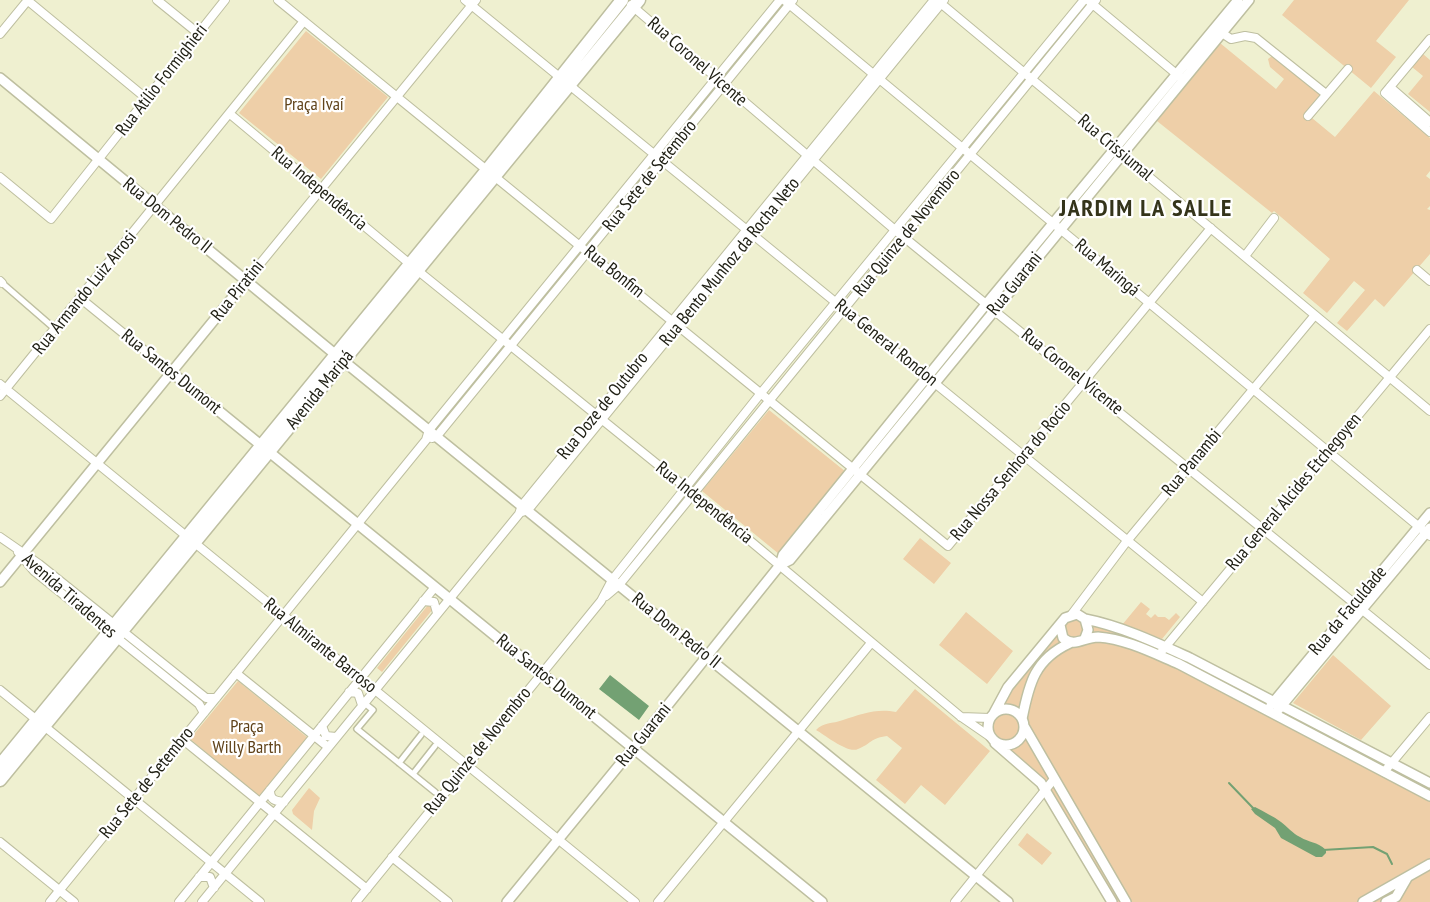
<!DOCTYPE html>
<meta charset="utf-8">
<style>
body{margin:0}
canvas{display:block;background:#eff0d0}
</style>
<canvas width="1430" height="902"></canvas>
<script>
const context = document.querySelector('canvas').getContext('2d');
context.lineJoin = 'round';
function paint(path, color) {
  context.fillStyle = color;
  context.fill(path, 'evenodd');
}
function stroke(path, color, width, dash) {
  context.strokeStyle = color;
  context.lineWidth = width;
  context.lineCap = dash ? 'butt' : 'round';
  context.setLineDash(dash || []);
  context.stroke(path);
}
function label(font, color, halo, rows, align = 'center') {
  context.font = font + ' "PT Sans Narrow",sans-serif';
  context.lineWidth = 4.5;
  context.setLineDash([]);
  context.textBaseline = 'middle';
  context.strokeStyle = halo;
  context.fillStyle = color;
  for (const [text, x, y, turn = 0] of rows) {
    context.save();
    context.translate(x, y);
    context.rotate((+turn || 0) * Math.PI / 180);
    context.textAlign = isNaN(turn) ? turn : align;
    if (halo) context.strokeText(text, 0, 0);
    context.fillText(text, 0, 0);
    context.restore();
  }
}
paint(new Path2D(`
 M1294,0h115l-33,41 20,16 -25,31 -89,-73z
 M306,31l82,66 -67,82 -82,-66z
 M1220,43l56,46 8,-10 -14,-12 -2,-8 4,-3 49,39 -15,18 29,24 39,-46 56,47v33l-4,5 4,3v27l-3,3 3,1v44l-46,53 -9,-8 -28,32 -10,-8 28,-33 -11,-9 -27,32 -24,-20 27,-34 -56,-48 -2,2 -115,-92z
 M1423,54l7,6v52l-22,-18 15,-18 -11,-9z
 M769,410l77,62 -67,82 -77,-63z
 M920,538l31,25 -17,21 -31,-25z
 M1141,602l9,7 -4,5 5,4 4,-4 3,3h7l4,3 7,-7 4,4 -18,22 -40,-14z
 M428,605l5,4 -51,63 -5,-4z
 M966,612l47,39 -26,33 -48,-39z
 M1065,618l27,5 63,24 2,3 13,6 3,-2 257,128v120h-319l-65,-119 -54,-45 -1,-15 5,-7 1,-7 23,-28z
 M1333,655l58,51 -30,34 -68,-37z
 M238,681l70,57 -48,59 -70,-58z
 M915,689l75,62 -45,54 -24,-20 -16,19 -29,-24 26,-32 -15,-12c-17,2 -16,8 -29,13 -10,5 -33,-14 -42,-19 7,-8 16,-6 27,-10 18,-6 34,-12 53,-8z
 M309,788l11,10 -6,13 -2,19 -19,-16 -1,-4z
 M1027,833l25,20 -10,12 -24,-20z`), '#eecfa8');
paint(new Path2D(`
 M610,675l39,31 -10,14 -40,-31z
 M1255,807c9,5 18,9 26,15 7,5 11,11 19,15 10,6 16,4 26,13v3l-4,4h-6l-35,-19 -6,-10 -20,-14 -4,-5z`), '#73a173');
stroke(new Path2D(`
 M1229,783l25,26
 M1323,850l50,-3 14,7 5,10`), '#73a173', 2);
const pedestrian = new Path2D(`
 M2,283l53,46
 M368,706l5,4 -16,19 78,63
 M399,763l22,-28
 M413,774l22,-28`);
const minor = new Path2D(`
 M27,0l120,99
 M157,0l42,34
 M278,0l670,546 263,-318
 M465,0l738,602
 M784,0l646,536
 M938,1l492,410
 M1090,2l90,75
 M631,5l264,225 535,435
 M1222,33l9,6 14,-3 11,2 70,56
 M0,34l28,-34
 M1430,39l-45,54 45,39
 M1390,87l40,35
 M230,114l187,156 277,224 266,222 29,20
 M1308,116l40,-47
 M0,177l51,42 174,-219
 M1245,256l29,-38
 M1417,270l13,11
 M0,281l2,2
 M246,281l230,-281
 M80,298l91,74
 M0,384l635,518
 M0,396l304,-375
 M432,438l5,-2 356,-436
 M522,512l6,-2 416,-510
 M0,537l39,27 167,134h10
 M18,552l16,19 165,133 5,9
 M606,596l13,-11 477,-585
 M423,601l11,1 3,11
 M1072,614l55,-73 188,-226
 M1162,651l268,-322
 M236,673l92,74
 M0,690l260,212
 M349,692l9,1 4,12
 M961,717l29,1
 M322,726l4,10 10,1
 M182,739l185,150
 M1384,772l46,-55
 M270,790c0,10 5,11 14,12
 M0,842l74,60
 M392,857l56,45
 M199,877h11l4,11
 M50,902l376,-462 3,-10 351,-430
 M179,902l256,-315
 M202,902l317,-388 3,-9 6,-7 406,-498
 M356,902l245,-301 11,-21 149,-187 323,-393
 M658,902l213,-259
 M955,902l99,-123`);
const tertiary = new Path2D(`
 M0,78l330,272 678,552
 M171,372l651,530
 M780,565l10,-5 459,-560
 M0,582l246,-301
 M1085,619c36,7 72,24 105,39l240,125
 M1060,625l3,13c12,10 21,-1 35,-1 28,2 55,16 81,27l251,132
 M1271,705l159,-192
 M988 727a18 18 0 1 1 36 0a18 18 0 1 1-36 0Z
 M1278,710l152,-182
 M994,713l14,-26 57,-69 12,-4 8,5 3,11 -3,8
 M1022,719c7,-36 13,-60 48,-76
 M1024,726l102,176
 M995,743l46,40 71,119
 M507,902l132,-161 141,-176 3,-10 204,-252 251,-303
 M1363,902l67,-38
 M1386,902l10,-5 11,-19`);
const primary = new Path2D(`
 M0,765l487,-595 135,-170
 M0,780l639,-780`);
stroke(pedestrian, '#bebfa0', 8);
stroke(minor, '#bebfa0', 10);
stroke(tertiary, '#bebfa0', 12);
stroke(primary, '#bebfa0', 15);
stroke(pedestrian, '#fff', 5);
stroke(minor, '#fff', 8);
stroke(tertiary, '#fff', 9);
stroke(primary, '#fff', 12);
label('18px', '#212116', '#fff', [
 ["Rua Coronel Vicente",697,62,41],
 ["Rua Atílio Formighieri",162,80,-52],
 ["Rua Crissiumal",1115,148,40],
 ["Rua Sete de Setembro",650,176,-51],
 ["Rua Independência",319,189,40],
 ["Rua Dom Pedro II",167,216,39],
 ["Rua Quinze de Novembro",907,233,-51],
 ["Rua Bento Munhoz da Rocha Neto",730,262,-51],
 ["Rua Maringá",1107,268,40],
 ["Rua Bonfim",614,272,39],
 ["Rua Guarani",1015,284,-51],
 ["Rua Piratini",238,291,-51],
 ["Rua Armando Luiz Arrosi",85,293,-51],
 ["Rua General Rondon",886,343,39],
 ["Rua Santos Dumont",171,372,39],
 ["Rua Coronel Vicente",1072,372,39],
 ["Avenida Maripá",320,390,-51],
 ["Rua Doze de Outubro",603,406,-51],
 ["Rua Panambi",1192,463,-50],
 ["Rua Nossa Senhora do Rocio",1011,471,-50],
 ["Rua General Alcides Etchegoyen",1294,492,-50],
 ["Rua Independência",704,503,39],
 ["Avenida Tiradentes",69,596,41],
 ["Rua da Faculdade",1348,611,-50],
 ["Rua Dom Pedro II",676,631,39],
 ["Rua Almirante Barroso",320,646,39],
 ["Rua Santos Dumont",546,677,39],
 ["Rua Guarani",644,735,-51],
 ["Rua Quinze de Novembro",478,751,-51],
 ["Rua Sete de Setembro",147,783,-51]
]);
label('18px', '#60431a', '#fff', [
 ["Praça Ivaí",314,105],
 ["Praça",247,727],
 ["Willy Barth",247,748]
]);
context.letterSpacing = '1.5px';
label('bold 24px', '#34341a', '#fff', [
 ["JARDIM LA SALLE",1146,209]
]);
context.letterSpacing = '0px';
</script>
